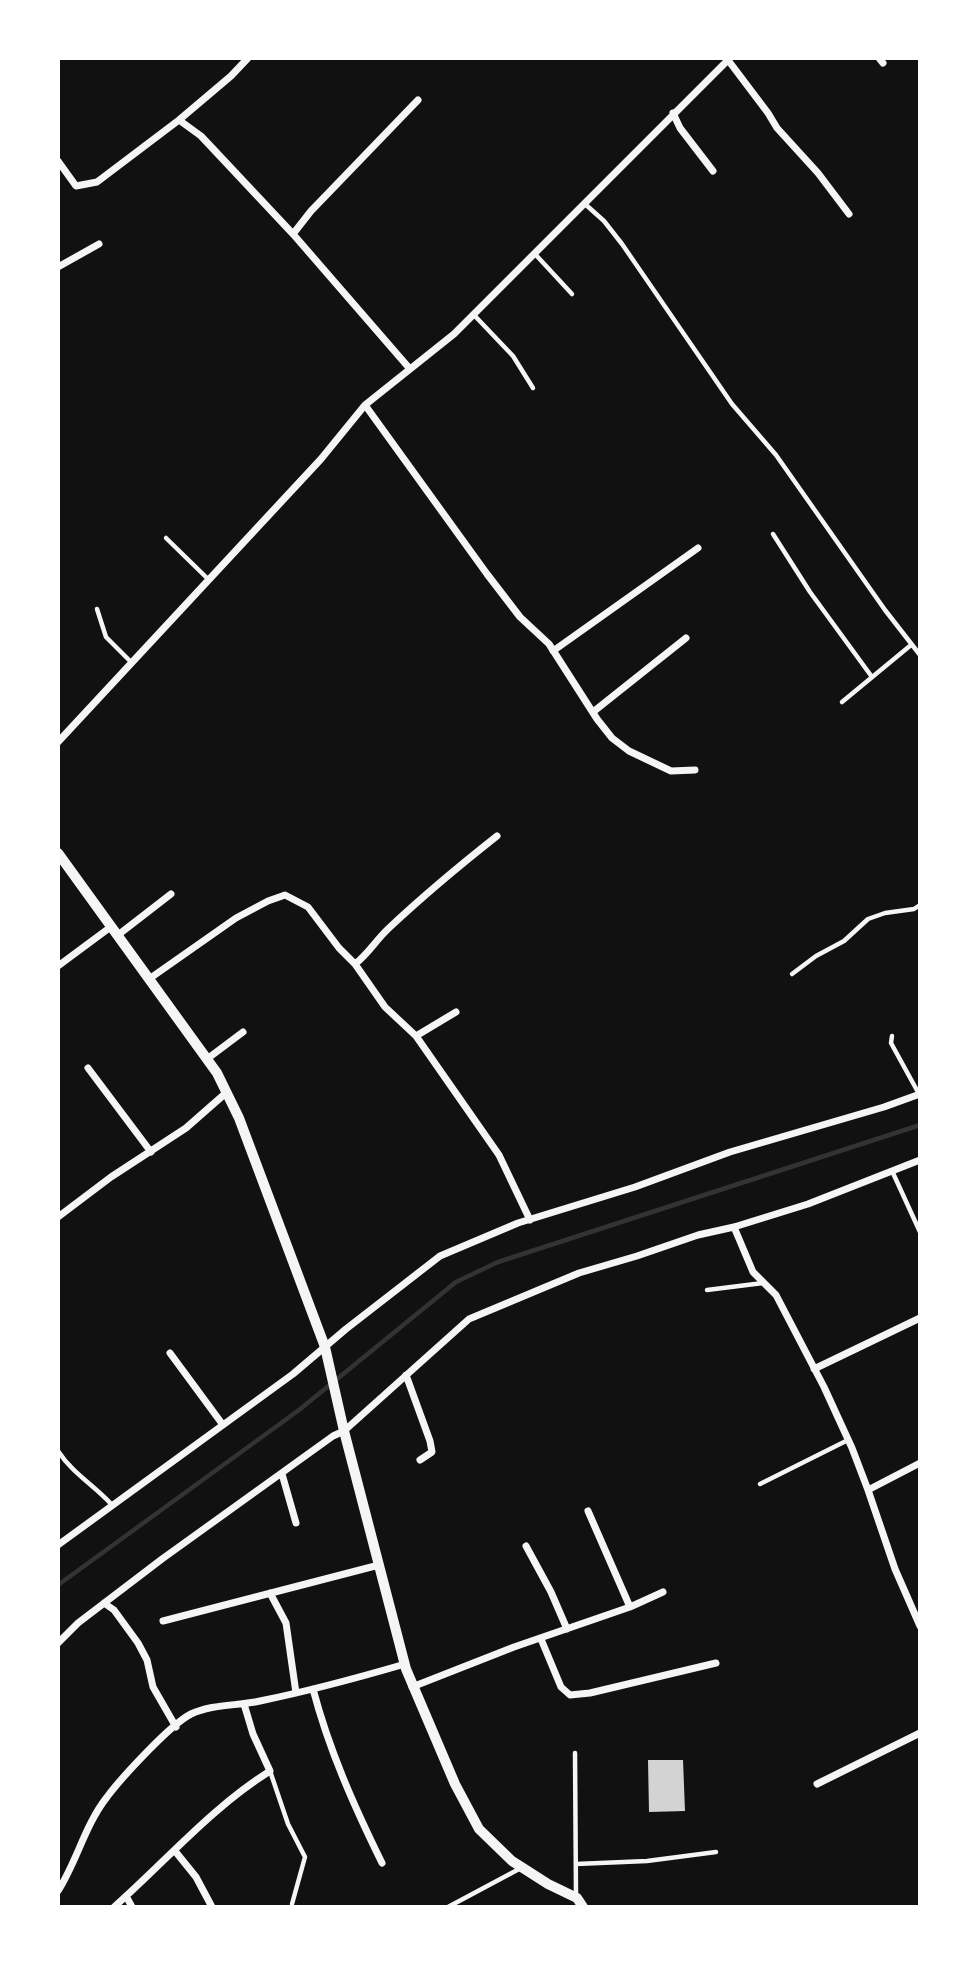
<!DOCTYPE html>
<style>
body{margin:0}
#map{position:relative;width:978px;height:1965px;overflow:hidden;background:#111;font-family:"DejaVu Sans",sans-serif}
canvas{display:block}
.frame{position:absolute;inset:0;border:60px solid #fff;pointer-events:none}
</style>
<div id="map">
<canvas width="978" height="1965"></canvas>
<div class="frame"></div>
</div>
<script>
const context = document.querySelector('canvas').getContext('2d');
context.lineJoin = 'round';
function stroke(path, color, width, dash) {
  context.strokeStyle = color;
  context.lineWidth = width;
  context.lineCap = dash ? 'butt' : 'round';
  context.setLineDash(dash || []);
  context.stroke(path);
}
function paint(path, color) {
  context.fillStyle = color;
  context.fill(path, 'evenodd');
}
stroke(new Path2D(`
 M58,1585l241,-175 157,-128 42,-20 422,-137`), '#333', 4.5);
paint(new Path2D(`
 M648,1760h35l2,51 -36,1z`), '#d3d3d3');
stroke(new Path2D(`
 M585,204l19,17 18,23 110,160 44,51 109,155 35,45
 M535,254l37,40
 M474,315l39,41 20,32
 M773,534l37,58 62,85
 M166,538l42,41
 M97,609l9,28 26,26
 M842,702l69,-57
 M792,974l24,-18 28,-15 24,-22 17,-6 29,-4 6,-4
 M892,1036l-1,7 28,51
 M893,1173l27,59
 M707,1290l56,-7
 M58,1451c15,23 36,34 54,54
 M760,1484l88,-44
 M575,1753l1,143
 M270,1771l18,53 17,33 -13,47
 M576,1864l71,-3 69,-9
 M448,1907l73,-39`), '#f5f5f5', 4.5);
stroke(new Path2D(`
 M879,58l4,5
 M728,60l40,53 9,15 41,45 31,41
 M673,113l7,15 33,43
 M179,120l22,16 92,98
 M58,161l18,25 21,-4 82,-62 52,-44 17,-18
 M58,267l41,-23
 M410,369l-117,-135 18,-23 107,-111
 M365,405l122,169 33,43 29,27 48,75 15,19 17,13 42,20 24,-1
 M553,651l145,-103
 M593,712l93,-74
 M58,742l263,-283 44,-54 89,-71 276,-276
 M118,935l53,-41
 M355,964c13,-10 21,-24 34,-36 34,-32 70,-62 108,-92
 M58,966l54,-40
 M149,979l87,-61 32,-17 17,-6 23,12 31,41 16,16 30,43 31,29 40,-24
 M416,1036l83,119 31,65
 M207,1059l36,-27
 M88,1068l63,84
 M58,1217l53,-40 75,-49 41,-36
 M734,1227l19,45 23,23 48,92 28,61 16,42
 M170,1353l53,72
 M814,1369l106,-51
 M406,1375l24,66 2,11 -12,8
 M920,1463l-52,27 27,79 25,57
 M282,1474l14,49
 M588,1511l42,96
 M58,1545l235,-171 53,-45 94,-73 78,-33 117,-36 95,-35 154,-45 36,-13
 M526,1546l25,46 16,37
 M270,1593l16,30 10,70
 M104,1603l10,7 24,33 9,17 6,27 23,40
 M163,1621l216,-56
 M541,1639l20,48 9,8 20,-2 126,-30
 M58,1643l20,-20 84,-64 171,-123 11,-5 125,-112 110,-46 58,-17 61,-21 36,-8 74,-23 112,-44
 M412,1687l102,-40 116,-40 33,-15
 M313,1689c16,61 41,117 69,174
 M817,1784l103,-51
 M175,1851l21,26 16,30
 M58,1891c19,-30 27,-66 49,-94 15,-20 64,-73 84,-83 21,-10 46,-8 69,-13 49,-10 97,-23 145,-37
 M126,1896l6,11
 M114,1907c52,-46 97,-99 156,-136l-17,-37 -9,-30`), '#f5f5f5', 7);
stroke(new Path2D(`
 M58,853l159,220 22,45 86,229 19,84 62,238 49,115 24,45 33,32 36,23 29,14 6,9`), '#f5f5f5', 10);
</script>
